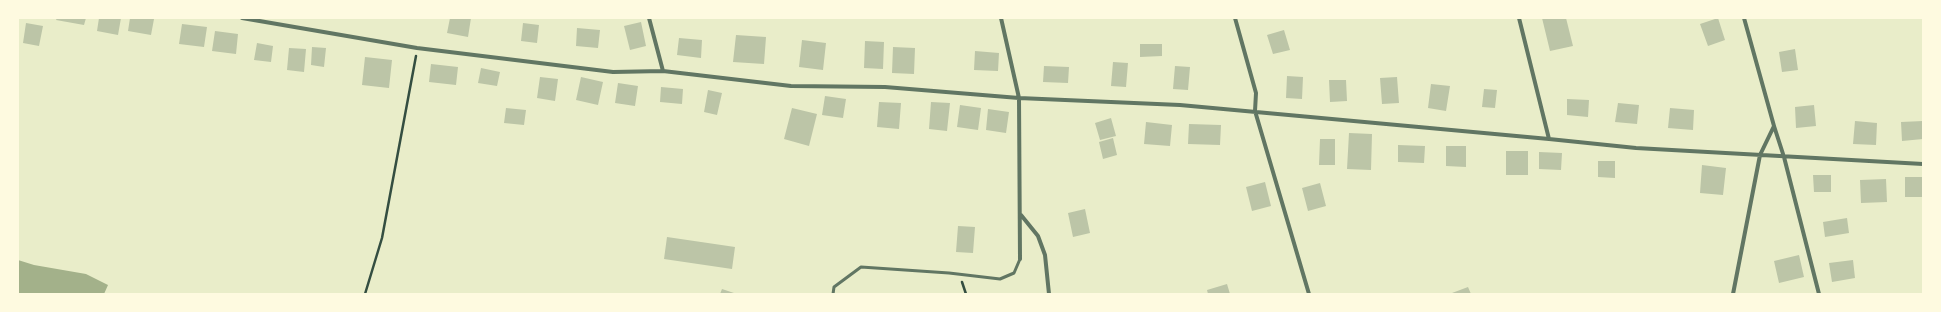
<!DOCTYPE html>
<style>
body{margin:0}
#map{position:relative;width:1941px;height:312px;overflow:hidden;background:#e9edc9;font-family:"Fira Sans",sans-serif}
canvas{display:block}
.frame{position:absolute;inset:0;border:19px solid #fefae0;pointer-events:none}
</style>
<div id="map">
<canvas width="1941" height="312"></canvas>
<div class="frame"></div>
</div>
<script>
const context = document.querySelector('canvas').getContext('2d');
context.lineJoin = 'round';
function paint(path, color) {
  context.fillStyle = color;
  context.fill(path, 'evenodd');
}
function stroke(path, color, width, dash) {
  context.strokeStyle = color;
  context.lineWidth = width;
  context.lineCap = dash ? 'butt' : 'round';
  context.setLineDash(dash || []);
  context.stroke(path);
}
paint(new Path2D(`
 M18,260l16,5 52,9 22,11 -4,9h-86z`), '#a3b18a');
paint(new Path2D(`
 M57,18h29l-2,7 -28,-5z
 M99,18h22l-3,17 -21,-4z
 M130,18l24,1 -3,16 -23,-4z
 M450,18h21l-3,19 -21,-4z
 M1542,18h24l7,28 -23,5z
 M1718,18l7,22 -17,6 -8,-22z
 M641,22l5,24 -16,4 -6,-24z
 M26,23l17,3 -4,20 -16,-3z
 M523,23l16,2 -2,18 -16,-2z
 M182,24l25,3 -3,20 -25,-3z
 M577,28l23,2 -2,18 -22,-2z
 M1284,30l6,20 -17,4 -6,-19z
 M215,31l23,3 -2,20 -24,-3z
 M736,35l30,2 -2,27 -31,-2z
 M679,38l23,2 -1,18 -24,-3z
 M802,40l24,3 -3,27 -24,-3z
 M865,41l19,1 -1,27 -19,-1z
 M257,43l16,3 -2,16 -17,-2z
 M1140,44h22v12l-22,1z
 M312,47l14,1 -2,19 -13,-2z
 M893,47l22,1 -1,26 -22,-1z
 M289,48l17,1 -2,23 -17,-2z
 M1795,49l3,21 -16,2 -3,-20z
 M975,51l24,2 -1,18 -24,-1z
 M365,57l27,3 -3,28 -27,-3z
 M1113,62l15,1 -2,24 -15,-1z
 M431,64l27,3 -2,18 -27,-3z
 M1044,66l25,1 -1,16 -25,-1z
 M1175,66l15,1 -2,23 -15,-1z
 M481,68l19,4 -3,14 -19,-3z
 M1287,76l16,1 -1,22 -16,-1z
 M540,77l18,2 -3,22 -18,-3z
 M581,77l22,5 -5,23 -22,-5z
 M1397,77l2,26 -17,1 -2,-26z
 M1329,80h17l1,21 -17,1z
 M618,83l20,3 -3,20 -20,-3z
 M1431,84l19,2 -4,25 -18,-3z
 M661,87l22,2 -1,15 -22,-2z
 M1484,89l13,1 -2,18 -13,-1z
 M708,90l14,3 -5,22 -13,-3z
 M825,96l21,3 -3,19 -21,-3z
 M1567,99l22,1 -1,17 -21,-2z
 M879,102l22,1 -2,26 -22,-2z
 M931,102l19,1 -3,28 -18,-2z
 M1618,103l21,2 -2,19 -22,-2z
 M960,105l21,3 -3,22 -21,-3z
 M1814,105l2,21 -20,2 -1,-21z
 M506,108l20,2 -2,15 -20,-2z
 M792,108l25,6 -8,32 -25,-7z
 M1670,108l24,2 -1,20 -25,-2z
 M988,109l21,3 -3,21 -20,-3z
 M1111,118l5,18 -16,4 -5,-17z
 M1855,121l22,2 -1,22 -23,-1z
 M1923,121v18l-21,2 -1,-19z
 M1146,122l26,3 -2,21 -26,-2z
 M1189,124l32,1 -1,20 -32,-1z
 M1349,133l23,1 -1,36 -24,-1z
 M1113,138l4,17 -14,4 -4,-17z
 M1320,139h15v26h-16z
 M1398,145l27,1 -1,17 -26,-1z
 M1446,146h20v21l-20,-1z
 M1506,151h22v24h-22z
 M1539,152l23,1 -1,17 -22,-1z
 M1598,161h17v17l-17,-1z
 M1702,165l24,3 -3,27 -23,-2z
 M1813,175h18v17h-17z
 M1905,177h18v20h-18z
 M1886,179l1,23 -26,1 -1,-23z
 M1265,182l6,24 -19,5 -6,-24z
 M1320,183l6,23 -18,5 -6,-23z
 M1085,209l5,24 -17,4 -5,-24z
 M1847,218l2,15 -24,4 -2,-15z
 M958,226l17,1 -2,26 -17,-1z
 M667,237l68,10 -3,22 -68,-10z
 M1799,255l5,22 -25,6 -5,-22z
 M1853,260l2,18 -23,4 -3,-19z
 M1227,284l3,10h-22l-1,-4z
 M1468,287l3,7h-19v-1z
 M722,289l15,5h-17z`), '#bcc5a7');
stroke(new Path2D(`
 M962,282l4,12
 M365,294l17,-56 34,-182`), '#344e41', 2.5);
stroke(new Path2D(`
 M833,294l1,-7 27,-20 88,6 51,6 14,-6 6,-14`), '#617663', 3);
stroke(new Path2D(`
 M242,18l175,30 196,24 50,-1 128,15 94,1 134,11 161,7 369,34 87,9 287,16
 M649,18l14,53
 M1001,18l18,80 1,161
 M1235,18l21,75 -1,18 54,183
 M1519,18l30,121
 M1744,18l30,108 10,31 35,137
 M1021,215l17,21 7,19 4,39
 M1733,294l27,-139 14,-29`), '#617663', 4);
</script>
